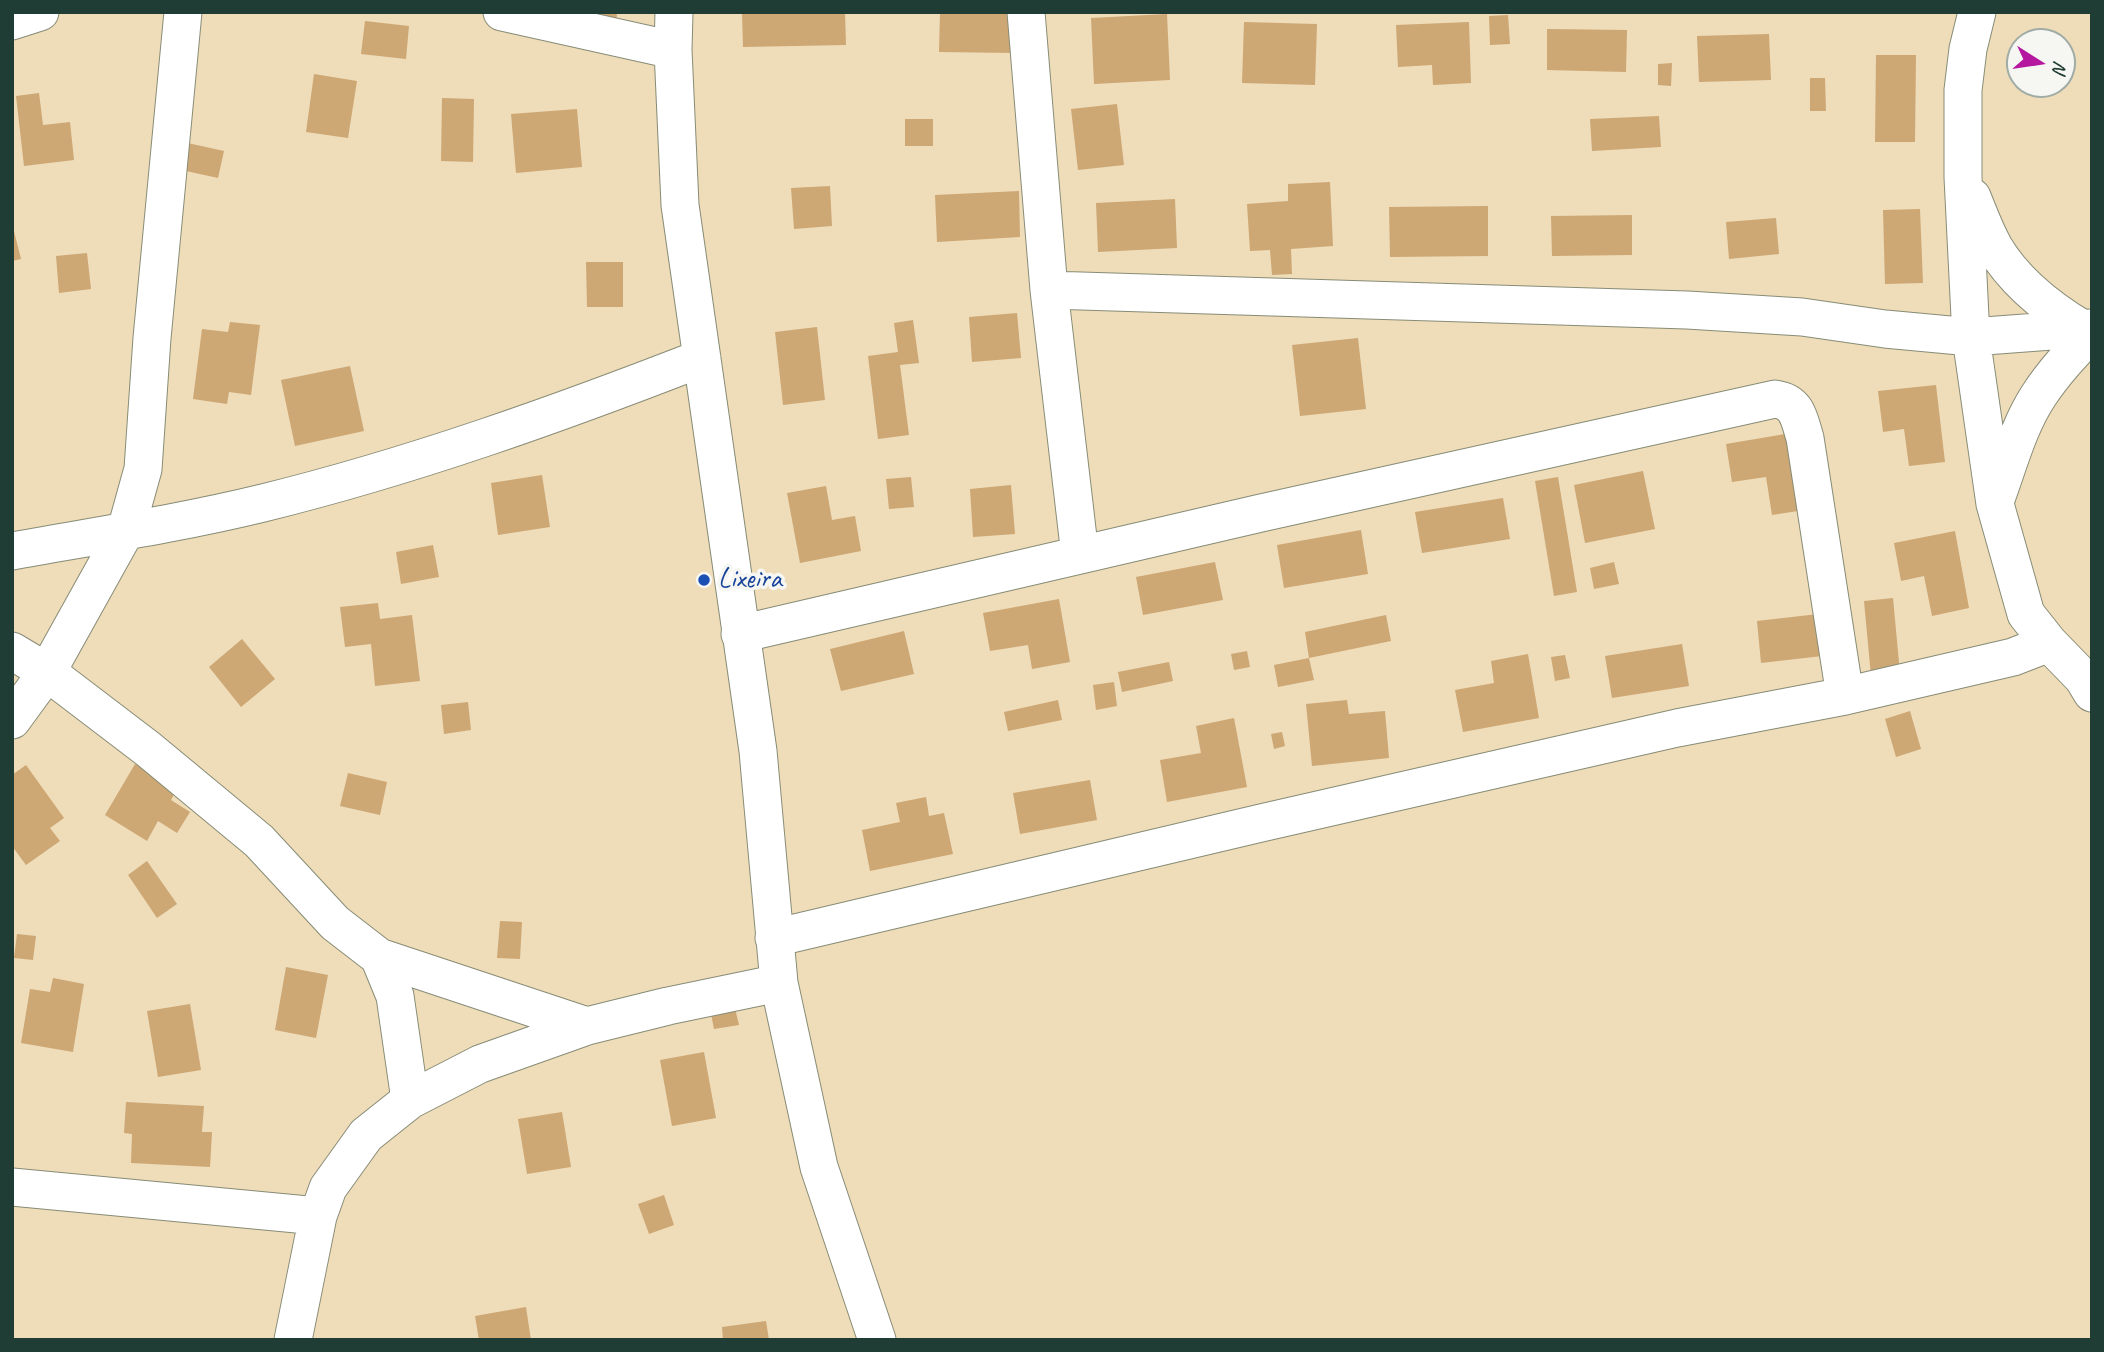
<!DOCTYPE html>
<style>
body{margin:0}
#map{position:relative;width:2104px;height:1352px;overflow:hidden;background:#efdcb9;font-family:Caveat,sans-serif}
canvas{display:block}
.frame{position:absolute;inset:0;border:14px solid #1f3d34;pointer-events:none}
.north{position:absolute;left:2006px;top:28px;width:70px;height:70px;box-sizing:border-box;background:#f6f6f2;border:2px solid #a0aca6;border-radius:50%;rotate:102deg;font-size:19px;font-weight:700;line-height:28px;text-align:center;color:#1f3d34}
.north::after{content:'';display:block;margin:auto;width:24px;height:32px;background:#b5179e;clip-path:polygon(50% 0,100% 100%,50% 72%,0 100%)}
</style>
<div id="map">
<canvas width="2104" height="1352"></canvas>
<div class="frame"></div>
<div class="north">N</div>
</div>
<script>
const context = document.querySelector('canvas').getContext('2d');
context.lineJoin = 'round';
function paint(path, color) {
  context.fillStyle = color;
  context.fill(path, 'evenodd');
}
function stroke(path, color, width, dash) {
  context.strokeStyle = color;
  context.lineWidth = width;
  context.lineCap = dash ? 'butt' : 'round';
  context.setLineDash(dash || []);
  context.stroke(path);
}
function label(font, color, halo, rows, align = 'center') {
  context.font = font + ' Caveat,sans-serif';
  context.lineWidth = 7;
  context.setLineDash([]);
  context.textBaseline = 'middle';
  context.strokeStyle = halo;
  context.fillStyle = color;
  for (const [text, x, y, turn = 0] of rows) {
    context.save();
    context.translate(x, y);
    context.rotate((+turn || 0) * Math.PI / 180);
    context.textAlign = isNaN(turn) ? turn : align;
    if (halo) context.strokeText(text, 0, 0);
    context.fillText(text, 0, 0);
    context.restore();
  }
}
paint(new Path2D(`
 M593,12h24l-1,18 -24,-1z
 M845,12l1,33 -103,2 -1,-34z
 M940,12h76l-1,41 -76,-1z
 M1167,14l3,66 -76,4 -3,-66z
 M1508,15l2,29 -20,1 -1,-29z
 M365,21l44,5 -3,33 -45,-5z
 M1244,22l73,2 -2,61 -73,-2z
 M1469,22l2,61 -38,2 -1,-20 -34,2 -2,-42z
 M1547,29l80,1 -1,42 -79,-2z
 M1769,34l2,46 -72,2 -2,-46z
 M1876,55h40l-1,87h-40z
 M1672,63l-1,23 -13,-1v-21z
 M314,74l43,7 -9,57 -42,-6z
 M1810,78h15l1,33h-16z
 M39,93l4,32 27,-3 4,38 -50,6 -8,-70z
 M442,98l32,1 -1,63 -32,-1z
 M1117,104l7,61 -46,5 -7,-61z
 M577,109l5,58 -66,6 -5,-59z
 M1659,116l2,31 -69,4 -2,-32z
 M905,119h28v27h-28z
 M183,142l41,9 -6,27 -41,-9z
 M1330,182l3,64 -42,3 1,25 -20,1 -2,-25 -20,1 -3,-47 41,-3v-17z
 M830,186l2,40 -38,3 -3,-41z
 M1019,191l1,46 -83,5 -2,-47z
 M1175,199l2,49 -79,4 -2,-49z
 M1488,206v50l-98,1 -1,-50z
 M1920,209l3,74 -38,1 -2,-74z
 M1632,215v40l-80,1 -1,-40z
 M1776,218l3,36 -50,5 -3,-37z
 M12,223l9,36 -9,2z
 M87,253l4,36 -32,4 -3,-37z
 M586,262h37v45h-36z
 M1017,313l4,45 -49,4 -3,-45z
 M913,320l6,43 -19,2 9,70 -31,4 -10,-83 30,-4 -4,-29z
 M230,322l30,3 -9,70 -22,-3 -2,12 -34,-5 9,-70 26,3z
 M817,327l8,73 -42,5 -8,-73z
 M1358,338l8,71 -66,7 -8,-71z
 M350,366l14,65 -69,15 -14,-66z
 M1936,385l9,77 -36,4 -5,-37 -21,3 -5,-41z
 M1797,432l1,79 -26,4 -6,-38 -34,5 -6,-38z
 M1643,471l12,58 -70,14 -11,-58z
 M542,475l8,52 -52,8 -7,-52z
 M911,477l3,30 -25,2 -3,-30z
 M1558,477l19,115 -23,4 -19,-115z
 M1011,485l4,49 -42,3 -3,-48z
 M826,486l6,34 23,-4 6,35 -61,12 -13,-70z
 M1503,498l7,41 -88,14 -7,-41z
 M1361,530l7,44 -84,14 -7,-43z
 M1955,531l14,77 -37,8 -8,-40 -23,5 -7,-38z
 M433,545l6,32 -38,7 -5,-32z
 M1215,562l8,38 -80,15 -7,-38z
 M1614,562l5,22 -25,5 -4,-21z
 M1893,598l7,75 -29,3 -7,-75z
 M1059,599l11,63 -38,7 -4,-24 -38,6 -7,-38z
 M378,603l2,16 32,-4 8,66 -45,5 -4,-42 -26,3 -5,-40z
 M1827,613l4,42 -70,8 -4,-42z
 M1386,615l5,26 -82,17 -4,-26z
 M904,631l10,43 -73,17 -11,-42z
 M242,639l33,40 -34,28 -32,-40z
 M1682,644l7,42 -77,12 -7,-42z
 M1247,651l3,16 -16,3 -3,-16z
 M1528,654l11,64 -76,14 -8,-42 39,-7 -3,-22z
 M1565,655l5,23 -15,3 -4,-24z
 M1309,658l5,22 -36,7 -4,-22z
 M1169,662l4,19 -51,11 -4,-20z
 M1114,682l3,24 -21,4 -3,-25z
 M1058,700l4,20 -54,11 -4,-19z
 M1347,700l2,14 36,-3 4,47 -77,8 -6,-62z
 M468,702l3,28 -27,4 -3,-29z
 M1910,711l11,38 -25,8 -11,-38z
 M1234,718l13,69 -80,15 -7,-42 41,-7 -5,-27z
 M1282,732l3,14 -11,3 -3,-15z
 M135,764l42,25 -6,11 19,12 -13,21 -19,-12 -11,20 -42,-26z
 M26,765l38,53 -14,10 10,13 -34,24 -14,-19v-71z
 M348,773l39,9 -7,33 -40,-9z
 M1090,780l7,40 -77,14 -7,-41z
 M926,797l3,19 15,-3 9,41 -83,17 -8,-41 38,-8 -4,-19z
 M147,861l30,43 -20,14 -29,-43z
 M500,921l22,1 -2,37 -23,-1z
 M17,934l19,2 -3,24 -19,-2z
 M286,967l42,8 -12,63 -41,-8z
 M53,978l31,6 -11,68 -52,-9 9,-54 20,3z
 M190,1004l11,66 -43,7 -11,-66z
 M734,1004l5,21 -25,4 -4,-20z
 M704,1052l12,66 -44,8 -12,-66z
 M126,1102l78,4 -2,26h10l-2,35 -79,-4 1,-29 -8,-1z
 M562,1112l9,55 -44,7 -9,-55z
 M664,1195l10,30 -25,9 -11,-30z
 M526,1307l5,33h-52l-4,-24z
 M766,1321l3,19h-46l-1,-13z`), '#cda774');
const minor = new Path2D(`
 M502,12l171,38
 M674,12l-1,38 7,155 78,546 21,232 40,184 58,173
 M1026,12l23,278 31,265
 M1977,12l-9,37 -5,41v87l8,160 24,167 31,110 23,29 34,35 9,15
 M12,21l28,-9
 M1972,197c7,17 13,34 22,50 20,34 54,61 87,81
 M1049,290l638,20 115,7 83,12 86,8 121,-9
 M1997,496c12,-33 22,-71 42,-101 15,-23 34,-43 53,-63
 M12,551c84,-15 169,-28 251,-48 150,-37 295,-89 439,-145
 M740,634l521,-121 514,-114c23,3 24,20 30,39l40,258
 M12,651l35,21 101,77 111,92 76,82 44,34 208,69
 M12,720l35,-48 79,-142 17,-61 9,-131 31,-326
 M774,938l487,-115 416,-95 168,-32 168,-39 36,-14
 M379,957l16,39 15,104
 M12,1187l306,29
 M293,1340l25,-124 10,-28 38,-53 44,-35 70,-36 107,-38 81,-20 111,-23`);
stroke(minor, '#878c76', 39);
stroke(minor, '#fff', 37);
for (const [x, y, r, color] of [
 [704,580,7,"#1a4fb4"]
]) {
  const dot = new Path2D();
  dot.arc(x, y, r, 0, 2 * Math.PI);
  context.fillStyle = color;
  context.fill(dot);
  stroke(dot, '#f6f6f2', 2.5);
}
label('28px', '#164399', '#f6f6f2', [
 ["Lixeira",718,580]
], 'left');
</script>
